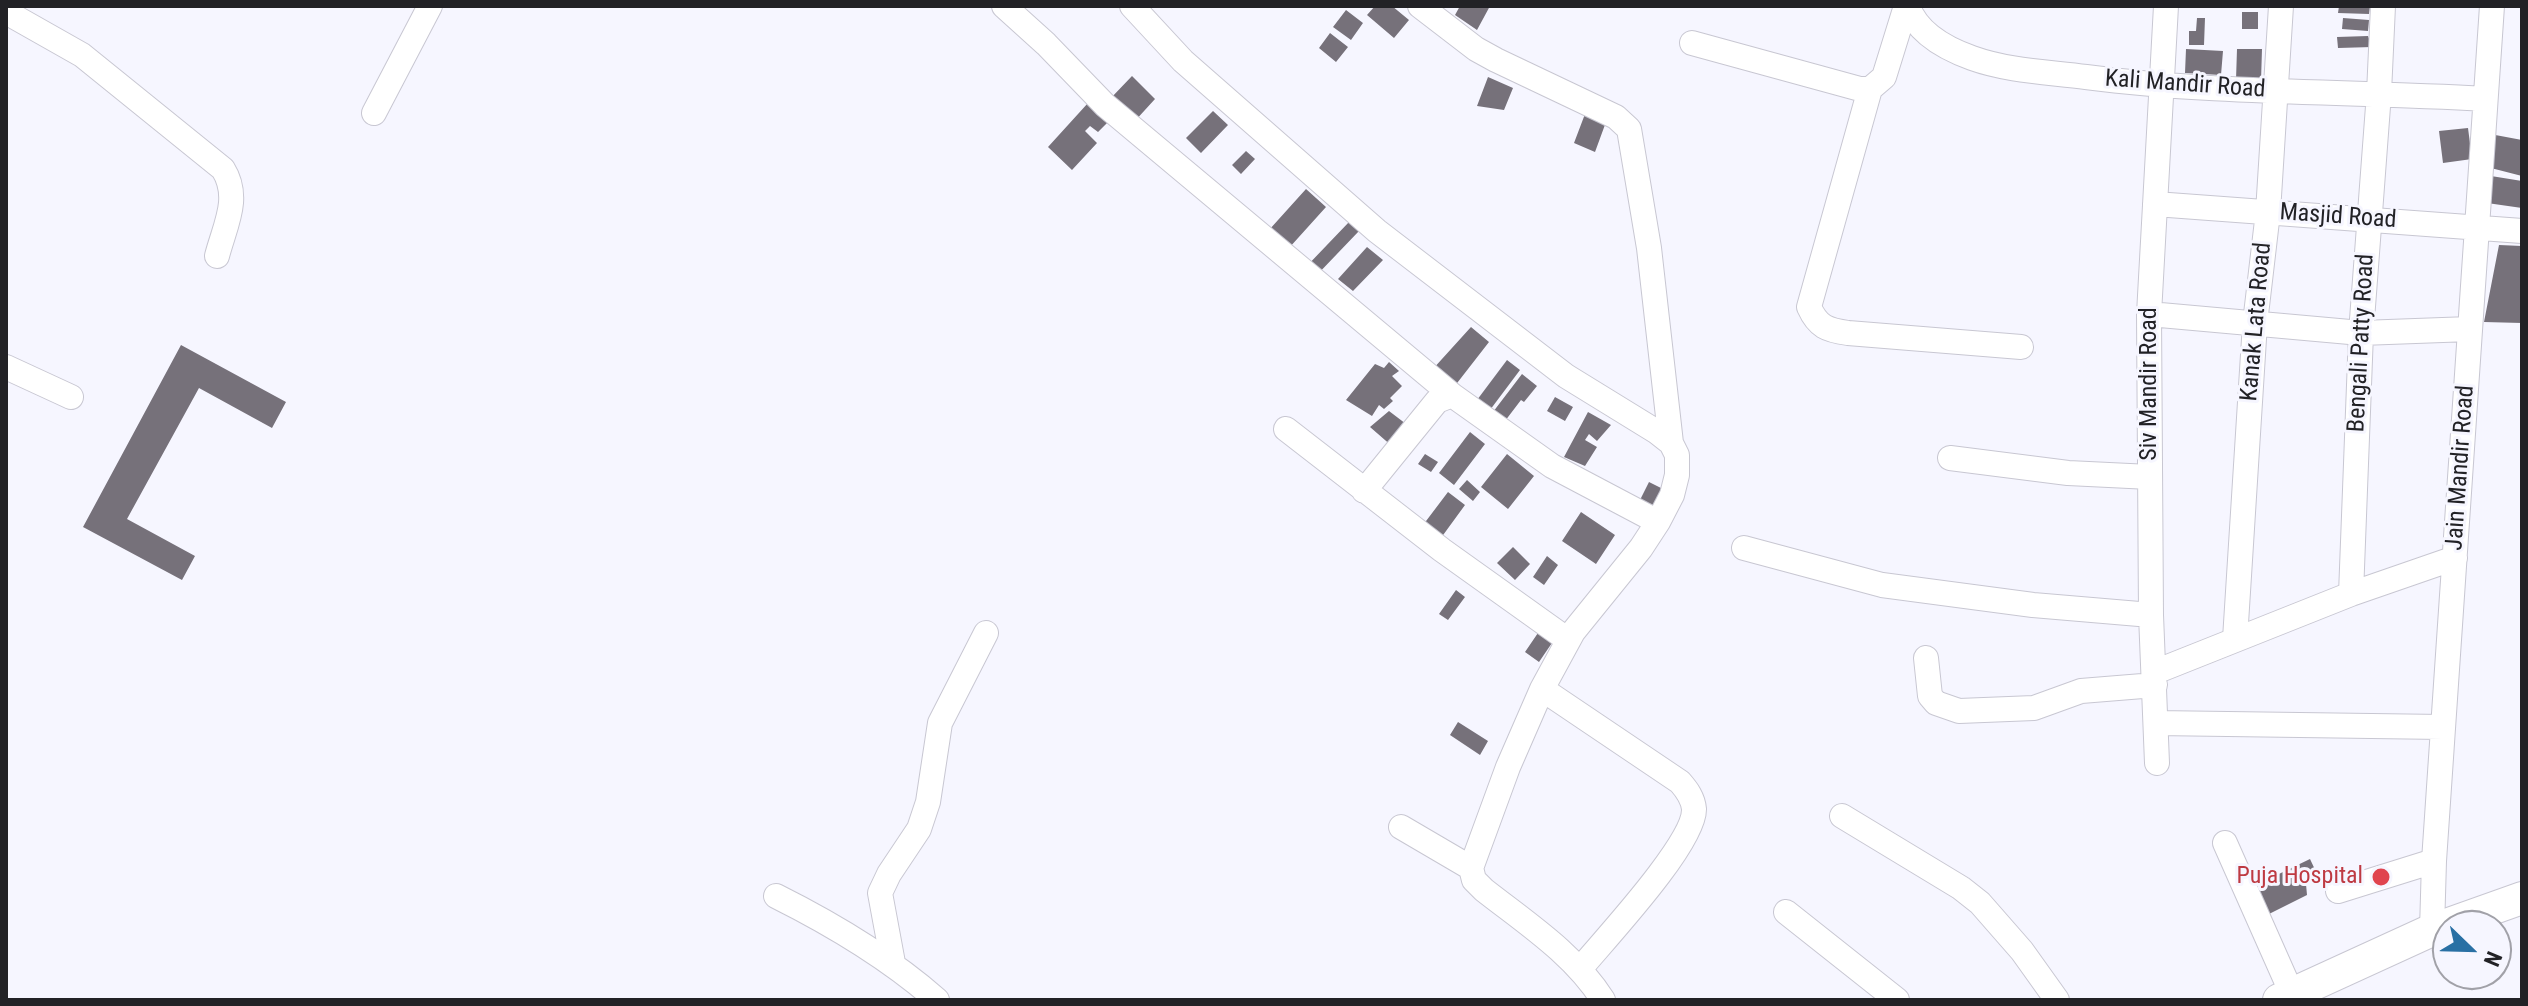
<!DOCTYPE html>
<style>
body{margin:0}
#map{position:relative;width:2528px;height:1006px;overflow:hidden;background:#f6f6ff;font-family:"Roboto Condensed",sans-serif}
canvas{display:block}
.frame{position:absolute;inset:0;border:8px solid #222226;pointer-events:none}
.north{position:absolute;left:2432px;top:910px;width:80px;height:80px;box-sizing:border-box;background:#f6f6ff;border:2px solid #a1a1a8;border-radius:50%;rotate:113deg;font-size:22px;font-weight:700;line-height:32px;text-align:center;color:#222226}
.north::after{content:'';display:block;margin:auto;width:28px;height:36px;background:#2970a4;clip-path:polygon(50% 0,100% 100%,50% 72%,0 100%)}
</style>
<div id="map">
<canvas width="2528" height="1006"></canvas>
<div class="frame"></div>
<div class="north">N</div>
</div>
<script>
const context = document.querySelector('canvas').getContext('2d');
context.lineJoin = 'round';
function paint(path, color) {
  context.fillStyle = color;
  context.fill(path, 'evenodd');
}
function stroke(path, color, width, dash) {
  context.strokeStyle = color;
  context.lineWidth = width;
  context.lineCap = dash ? 'butt' : 'round';
  context.setLineDash(dash || []);
  context.stroke(path);
}
function label(font, color, halo, rows, align = 'center') {
  context.font = font + ' "Roboto Condensed",sans-serif';
  context.lineWidth = 6;
  context.setLineDash([]);
  context.textBaseline = 'middle';
  context.strokeStyle = halo;
  context.fillStyle = color;
  for (const [text, x, y, turn = 0] of rows) {
    context.save();
    context.translate(x, y);
    context.rotate((+turn || 0) * Math.PI / 180);
    context.textAlign = isNaN(turn) ? turn : align;
    if (halo) context.strokeText(text, 0, 0);
    context.fillText(text, 0, 0);
    context.restore();
  }
}
paint(new Path2D(`
 M1375,6h17l17,14 -15,18 -27,-23z
 M1460,6h30l-13,24 -22,-15z
 M2339,6h31l-1,8 -31,-1z
 M1346,10l17,13 -12,17 -18,-13z
 M2242,12h16v17h-16z
 M2197,18h8l-1,27h-15v-14h7z
 M2343,18l26,2 -1,11 -26,-2z
 M1330,33l18,14 -12,15 -17,-14z
 M2368,36l4,11 -34,1 -1,-11z
 M2186,49l37,2 -2,24 -36,-2z
 M2237,49h25l-1,32 -25,-1z
 M1132,76l23,23 -21,23 -24,-23z
 M1488,77l25,11 -9,22 -27,-4z
 M1088,103l20,19 -10,10 -8,-6 -5,5 12,12 -25,27 -24,-23z
 M1213,111l15,14 -27,28 -15,-15z
 M1585,114l21,8 -11,30 -21,-9z
 M2468,128l4,31 -29,4 -4,-32z
 M2490,134l32,6v36l-35,-9z
 M1246,151l9,8 -14,15 -9,-9z
 M2491,176l31,5v27l-35,-5z
 M1306,189l20,18 -37,41 -20,-18z
 M1349,222l10,9 -45,47 -10,-9z
 M2499,245l23,1v77l-38,-1z
 M1367,247l16,13 -30,31 -15,-12z
 M1471,327l18,15 -35,45 -22,-17z
 M181,345l105,57 -14,26 -73,-40 -72,131 68,37 -13,24 -99,-53z
 M1507,360l13,10 -30,40 -13,-10z
 M1389,362l10,9 -7,5 10,10 -12,12 3,3 -9,8 -5,-4 -7,11 -26,-16 29,-36 9,4z
 M1522,374l15,12 -13,16 -3,-2 -16,21 -12,-9z
 M1555,397l18,10 -8,14 -18,-10z
 M1389,411l21,16 -17,20 -23,-20z
 M1588,412l23,13 -14,16 -8,-7 -4,6 12,7 -12,19 -21,-9z
 M1470,432l15,12 -31,41 -15,-12z
 M1425,454l13,8 -7,10 -13,-8z
 M1507,454l27,22 -26,33 -27,-22z
 M1467,480l13,12 -7,9 -14,-12z
 M1649,482l18,9 -12,22 -17,-9z
 M1448,492l17,13 -27,37 -18,-13z
 M1581,512l34,23 -19,29 -34,-23z
 M1513,547l17,17 -15,16 -18,-17z
 M1547,556l11,9 -14,20 -11,-8z
 M1456,590l9,7 -17,23 -9,-6z
 M1540,630l14,10 -15,22 -14,-10z
 M1458,722l30,19 -8,14 -30,-20z
 M2310,859l8,17 -12,8 1,11 -42,21 -9,-31z`), '#76717a');
const minor = new Path2D(`
 M1004,6l42,38 59,61 347,290
 M1132,6l51,55 194,170 189,145 91,56 14,11 6,12v20l-5,20 -14,27 -17,26 -68,84 -31,57 -34,78 -37,101 3,12 10,10c42,33 90,64 119,110
 M1420,6l56,43 20,11 120,57 13,12 20,119 22,195
 M1908,6c9,27 39,43 64,52 36,13 76,14 114,19 132,17 266,14 399,22
 M6,12l76,43 141,114c18,29 2,56 -6,87
 M1692,43l168,46h10l14,-12 22,-71
 M1870,89l-61,218c9,20 18,23 39,26l173,14
 M374,113l56,-107
 M2155,204l367,27
 M2149,314l212,19 109,-4
 M6,367l65,30
 M1286,429l156,121 126,90
 M1950,458l118,15 82,4
 M1364,491l73,-90 15,-6 100,71 106,56
 M1744,548l138,37 151,20 118,10
 M2351,594l10,-261 18,-240 4,-87
 M2235,639l20,-316 13,-111 13,-206
 M1926,658l4,38 6,7 23,8 75,-3 47,-17 74,-6
 M2155,672l196,-78 104,-36
 M1542,689l138,93c7,8 13,16 14,27 1,34 -90,131 -114,160
 M2156,723l287,4
 M2157,763l-6,-148 -2,-301 17,-308
 M1842,816l119,72 19,15 42,48 35,49
 M1401,827l70,41
 M2225,843l67,151
 M2338,891l96,-30
 M776,896c58,29 112,61 161,104
 M1786,912l111,88
 M2432,930l2,-69 58,-855
 M893,963l-13,-70 9,-19 30,-45 9,-27 12,-79 46,-90`);
const major = new Path2D(`
 M2279,1000l153,-70 90,-32`);
stroke(minor, '#c8c7d2', 26);
stroke(major, '#c8c7d2', 34);
stroke(minor, '#fff', 24);
stroke(major, '#fff', 32);
for (const [x, y, r, color] of [
 [2381,877,10,"#e0444e"]
]) {
  const dot = new Path2D();
  dot.arc(x, y, r, 0, 2 * Math.PI);
  context.fillStyle = color;
  context.fill(dot);
  stroke(dot, '#f6f6ff', 3);
}
label('24px', '#222226', '#f6f6ff', [
 ["Kali Mandir Road",2185,85,4],
 ["Masjid Road",2338,217,4],
 ["Kanak Lata Road",2257,322,-85],
 ["Bengali Patty Road",2362,343,-87],
 ["Siv Mandir Road",2150,384,-90],
 ["Jain Mandir Road",2461,468,-86]
]);
label('24px', '#be3a42', '#f6f6ff', [
 ["Puja Hospital",2363,877]
], 'right');
</script>
